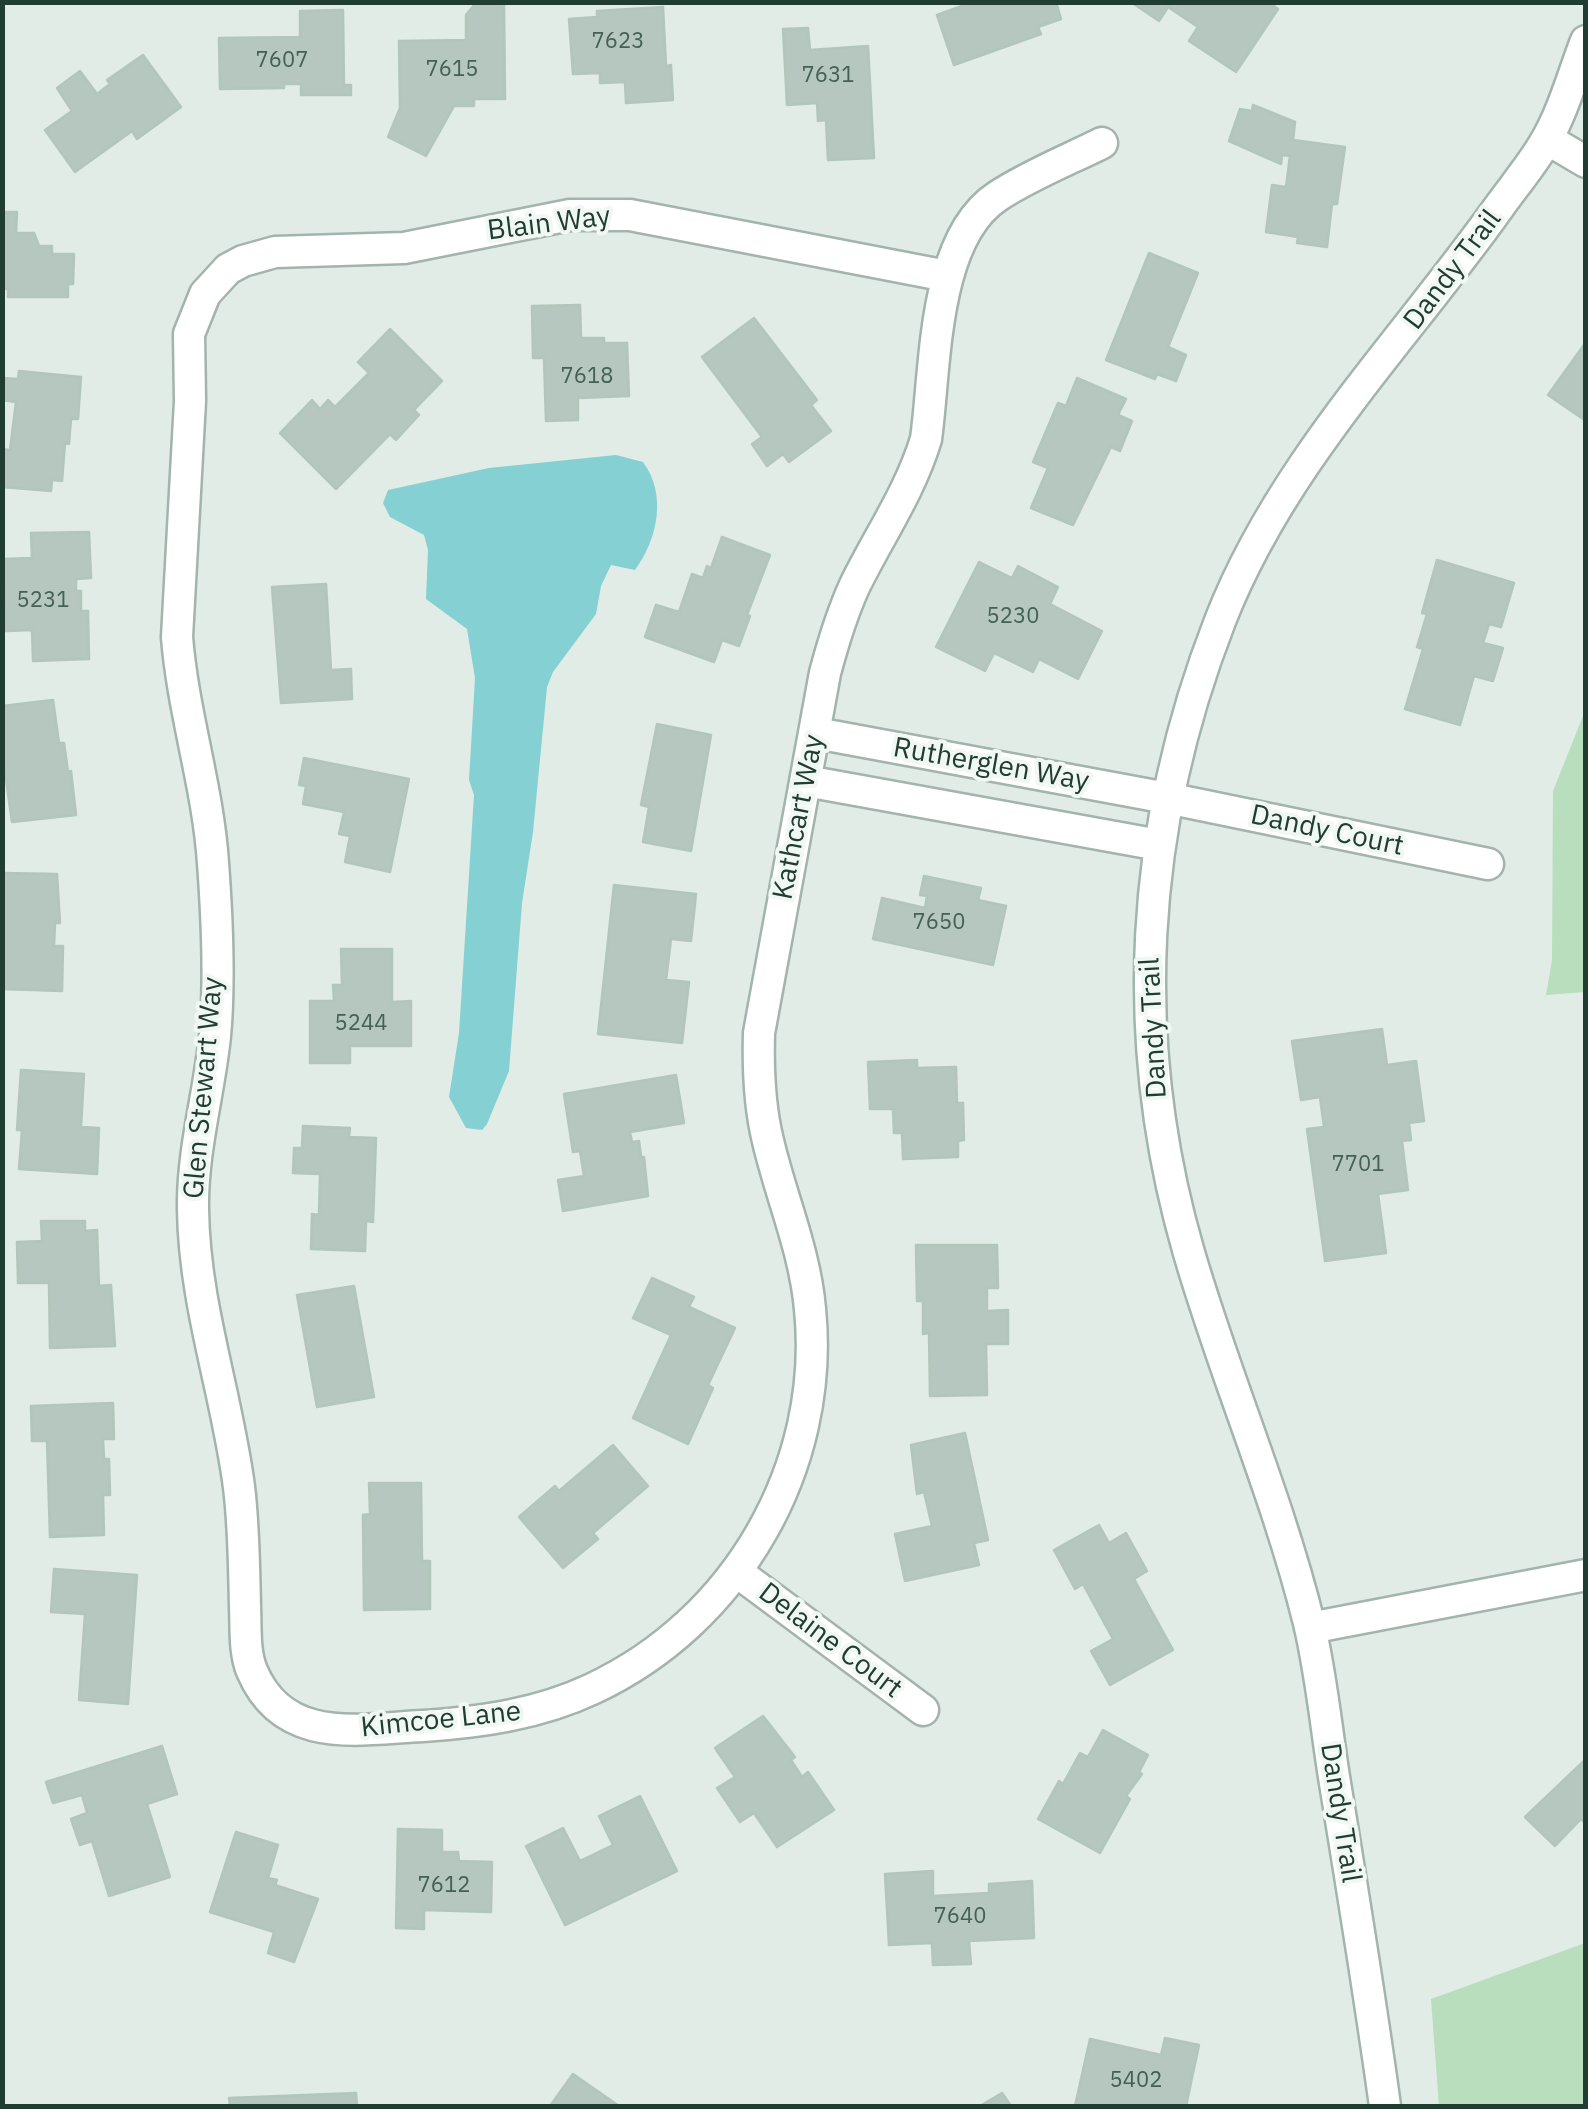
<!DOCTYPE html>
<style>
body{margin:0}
#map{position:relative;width:1588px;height:2109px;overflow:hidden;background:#e0ece5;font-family:"IBM Plex Sans",sans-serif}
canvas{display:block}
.frame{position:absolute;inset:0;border:5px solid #203d32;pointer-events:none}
</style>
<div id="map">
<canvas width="1588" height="2109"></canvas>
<div class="frame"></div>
</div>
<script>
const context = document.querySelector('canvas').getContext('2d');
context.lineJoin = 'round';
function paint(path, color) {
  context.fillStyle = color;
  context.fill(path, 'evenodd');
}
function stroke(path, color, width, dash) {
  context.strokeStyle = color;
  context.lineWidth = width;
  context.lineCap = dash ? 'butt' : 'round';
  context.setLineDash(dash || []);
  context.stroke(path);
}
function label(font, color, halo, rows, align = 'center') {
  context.font = font + ' "IBM Plex Sans",sans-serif';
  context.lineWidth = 8;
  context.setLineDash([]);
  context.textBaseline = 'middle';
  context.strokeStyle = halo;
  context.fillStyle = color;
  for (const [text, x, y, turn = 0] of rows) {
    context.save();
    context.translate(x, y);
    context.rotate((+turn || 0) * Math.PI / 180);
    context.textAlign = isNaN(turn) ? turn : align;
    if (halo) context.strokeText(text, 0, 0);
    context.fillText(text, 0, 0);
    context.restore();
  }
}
paint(new Path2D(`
 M1585,711v281l-39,3 6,-35 1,-169z
 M1585,1943v163h-146l-8,-107z`), '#b8debe');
paint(new Path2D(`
 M616,455l27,7c24,32 15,77 -8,108l-24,-5 -10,21 -5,28 -43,58 -6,15 -14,145 -11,71 -13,168 -22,53 -5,6 -16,-2 -17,-31 10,-64 15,-238 -5,-15 6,-102 -8,-49 -41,-30 2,-49 -4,-15 -34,-18 -7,-14 5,-13 101,-22z`), '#85d0d3');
const building = new Path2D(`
 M1056,2l5,17 -23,8 3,7 -87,31 -17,-50 36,-13z
 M1131,2h138l9,7 -42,63 -47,-31 9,-14 -30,-20 -9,14z
 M475,4h29l1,95h-31v7h-20l-28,50 -38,-19 12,-29 -1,-67 67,-1v-25z
 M663,7l3,59 5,-1 2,35 -47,3 -1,-21 -25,1v-10l-27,1 -4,-55 28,-2v-6z
 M343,10l1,75h7v10h-50v-11h-17v4l-64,1 -1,-51 81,-1v-26z
 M808,28l2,22 58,-4 6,112 -46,2 -2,-40 -8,1 -1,-18 -30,2 -4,-76z
 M143,55l38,52 -44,32 -5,-8 -57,41 -30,-42 27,-19 -15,-23 23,-17 17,23 13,-10 -3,-4z
 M1253,105l42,17 -2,18 52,7 -8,57h-5l-5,43 -30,-4 1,-6 -32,-5 6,-47 14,2 4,-31 -8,-1 -1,9 -52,-23 11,-32 12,2z
 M2,212h15l-1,21h18l5,13h13v8h22l-1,30h-5v13h-60v-8h-6z
 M1149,253l49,20 -30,74 18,8 -10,26 -19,-7 -2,5 -49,-19z
 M580,305l1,33h23v5h23l2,53 -51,2v22l-32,1 -2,-63h-11l-1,-52z
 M754,318l63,82 -6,5 20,26 -42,31 -6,-8 -16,12 -15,-22 10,-7 -60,-80z
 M390,329l52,52 -28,29 5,5 -23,25 -6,-6 -54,55 -56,-56 32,-33 8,9 8,-9 7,7 34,-34 -11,-11z
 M1586,342v79l-38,-26z
 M19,371l62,6 -3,42h-7l-2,25 -4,-1 -3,38 -10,-1 -1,11 -49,-4v-38l8,1 6,-48 -14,-2v-22l16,1z
 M1077,378l49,21 -8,16 14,6 -12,30 -9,-4 -38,78 -42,-17 17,-40 -15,-6 25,-59 8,3z
 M89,532l2,46 -15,1v12h5v20h7l1,48 -56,2 -1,-31 -26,1 -3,-72 29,-1 -1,-25z
 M722,537l48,18 -23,60 3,1 -11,30 -17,-6 -8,22 -69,-25 11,-32 23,7 13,-38 11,4 4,-12 4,2z
 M1437,560l77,23 -13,44 -12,-3 -6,19 20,5 -10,33 -19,-5 -14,49 -55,-16 18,-60 -6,-2 10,-33 -5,-1z
 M979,562l33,16 6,-12 40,21 -8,17 52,27 -24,48 -39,-20 -6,13 -39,-19 -9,18 -49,-24z
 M326,584l5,86 20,-1 1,30 -71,4 -9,-116z
 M53,700l6,43h5l4,29 3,-1 5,44 -64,7 -10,-71v-45z
 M657,724l54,11 -20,116 -48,-9 6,-35 -8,-2z
 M304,758l105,21 -19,93 -45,-10 5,-26 -11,-2 5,-22 -41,-8 3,-18 -7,-1z
 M2,873l55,1 3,49h-5l-1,23h9l-1,45 -60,-2z
 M924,876l57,12 -3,12 28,6 -13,59 -120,-26 9,-41 43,10 2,-12 -7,-1z
 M614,885l82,9 -5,47 -20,-2 -5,41 23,2 -7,61 -84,-9z
 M341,949h51v53l19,-1v45h-61v17h-40v-62h24l-1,-16h9z
 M1382,1029l5,36 29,-4 8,60 -15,2 2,17 -9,1 6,49 -30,4 8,59 -61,8 -18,-132 17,-2 -4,-30 -19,3 -9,-59z
 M917,1060v8l39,-1 1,36h6l1,37 -6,1v16l-55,2 -1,-26h-8l-1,-24h-23l-2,-47z
 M21,1070l63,4 -3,53 18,1 -2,46 -78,-5 3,-39h-5z
 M676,1075l8,48 -54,9 2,10 7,-1 2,16h3l4,39 -85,15 -5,-31 26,-4 -4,-25 -7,1 -9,-58z
 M303,1126l47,2 -1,9 27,1 -3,84 -7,-1 -1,30 -54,-2 1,-35 7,1 1,-41 -27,-1 1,-25h8z
 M41,1221h44v10l12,-1 2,56 12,-1 4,61 -65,2 -1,-65h-31l-1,-41 25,-1z
 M916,1245h81l1,43h-11v23l21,-1v34h-22l1,51 -57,1 -1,-63 -6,1v-33h-6z
 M652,1278l42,19 -5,10 46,21 -27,57 5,3 -25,56 -55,-26 38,-83 -38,-17z
 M354,1286l20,111 -57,10 -20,-112z
 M113,1403l1,36h-11l1,20h5l1,36h-7l1,40 -54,2 -3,-96h-15l-1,-35z
 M965,1433l23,107 -14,3 5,22 -74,16 -10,-47 37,-8 -8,-34 -7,2 -6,-49z
 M613,1445l35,41 -55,47 5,6 -35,29 -44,-51 36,-31 4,5z
 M369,1483h52l1,78h8v48l-66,1 -1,-95 7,-1z
 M1099,1525l10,18 17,-10 21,38 -13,8 39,71 -63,35 -19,-34 22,-12 -30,-55 -8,5 -21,-39z
 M54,1569l83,6 -9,129 -49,-4 6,-86 -34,-2z
 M763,1716l32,41 -4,3 11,17 6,-5 26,38 -57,37 -23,-34 -14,9 -23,-34 18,-11 -20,-29z
 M1103,1730l45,25 -9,17 3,2 -16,22 4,3 -30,54 -62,-34 21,-38 4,3 17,-31 8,4z
 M162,1746l15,48 -30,10 23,73 -61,19 -17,-55 -12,4 -9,-26 16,-6 -5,-18 -29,8 -7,-21z
 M1586,1759v65l-5,-5 -26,27 -30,-29z
 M640,1796l37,75 -112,54 -39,-79 37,-18 17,33 33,-16 -14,-29z
 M398,1829l44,1v22h16l1,9 33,1 -1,50 -67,-2v19l-28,-1z
 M236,1832l42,13 -10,33 9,2 -2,5 43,14 -24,63 -26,-9 6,-21 -64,-20z
 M933,1871v25l56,-3v-9l43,-3 2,57 -65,3 2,23 -38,1 -1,-22 -43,2 -4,-71z
 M1165,2038l34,7 -13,61h-111l15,-67 71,16z
 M573,2074l46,32h-69z
 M356,2093l1,13h-127l-1,-8z
 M1002,2093l9,13h-31z`);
paint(building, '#b5c7be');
stroke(building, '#b2c6bb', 2.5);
const minor = new Path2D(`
 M1547,139l39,23
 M947,276l-317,-61h-60l-166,33 -129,4 -32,9 -15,8 -23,25 -16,40 1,67 -13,236c6,76 31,150 36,226 4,54 7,119 2,173 -6,58 -23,115 -22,173 1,95 34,185 46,278 5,40 5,80 6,120 1,21 -1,45 7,64 32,75 107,58 171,55 59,-4 116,-12 169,-37 144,-67 234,-222 218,-380 -5,-58 -29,-112 -42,-168 -9,-36 -10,-72 -9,-108l66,-360c8,-30 17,-60 30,-88 24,-49 55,-93 71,-146 10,-71 6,-200 72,-243 32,-21 70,-36 104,-53
 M816,733l351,65 321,66
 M806,781l353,64
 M737,1572l186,138
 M1310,1628l276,-53
 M1385,2106c-15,-110 -33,-219 -51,-329 -8,-51 -13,-104 -25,-154 -31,-126 -84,-246 -120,-370 -62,-213 -49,-427 31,-632 61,-157 183,-279 279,-414 15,-21 32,-41 45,-63 19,-31 29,-70 42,-103`);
stroke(minor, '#a3b4ac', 35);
stroke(minor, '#fff', 30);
label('22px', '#456055', null, [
 ["7623",618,42],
 ["7607",282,61],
 ["7615",452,70],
 ["7631",828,76],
 ["7618",587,377],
 ["5231",43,601],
 ["5230",1013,617],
 ["7650",939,923],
 ["5244",361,1024],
 ["7701",1358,1165],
 ["7612",444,1886],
 ["7640",960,1917],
 ["5402",1136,2081]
]);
label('28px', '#203d32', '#f1f8f4', [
 ["Blain Way",549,224,-7],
 ["Dandy Trail",1453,270,-53],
 ["Rutherglen Way",991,765,10],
 ["Kathcart Way",799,817,-79],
 ["Dandy Court",1327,831,12],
 ["Dandy Trail",1154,1028,-93],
 ["Glen Stewart Way",204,1088,-85],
 ["Delaine Court",830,1641,37],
 ["Kimcoe Lane",441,1720,-6],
 ["Dandy Trail",1340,1813,81]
]);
</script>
